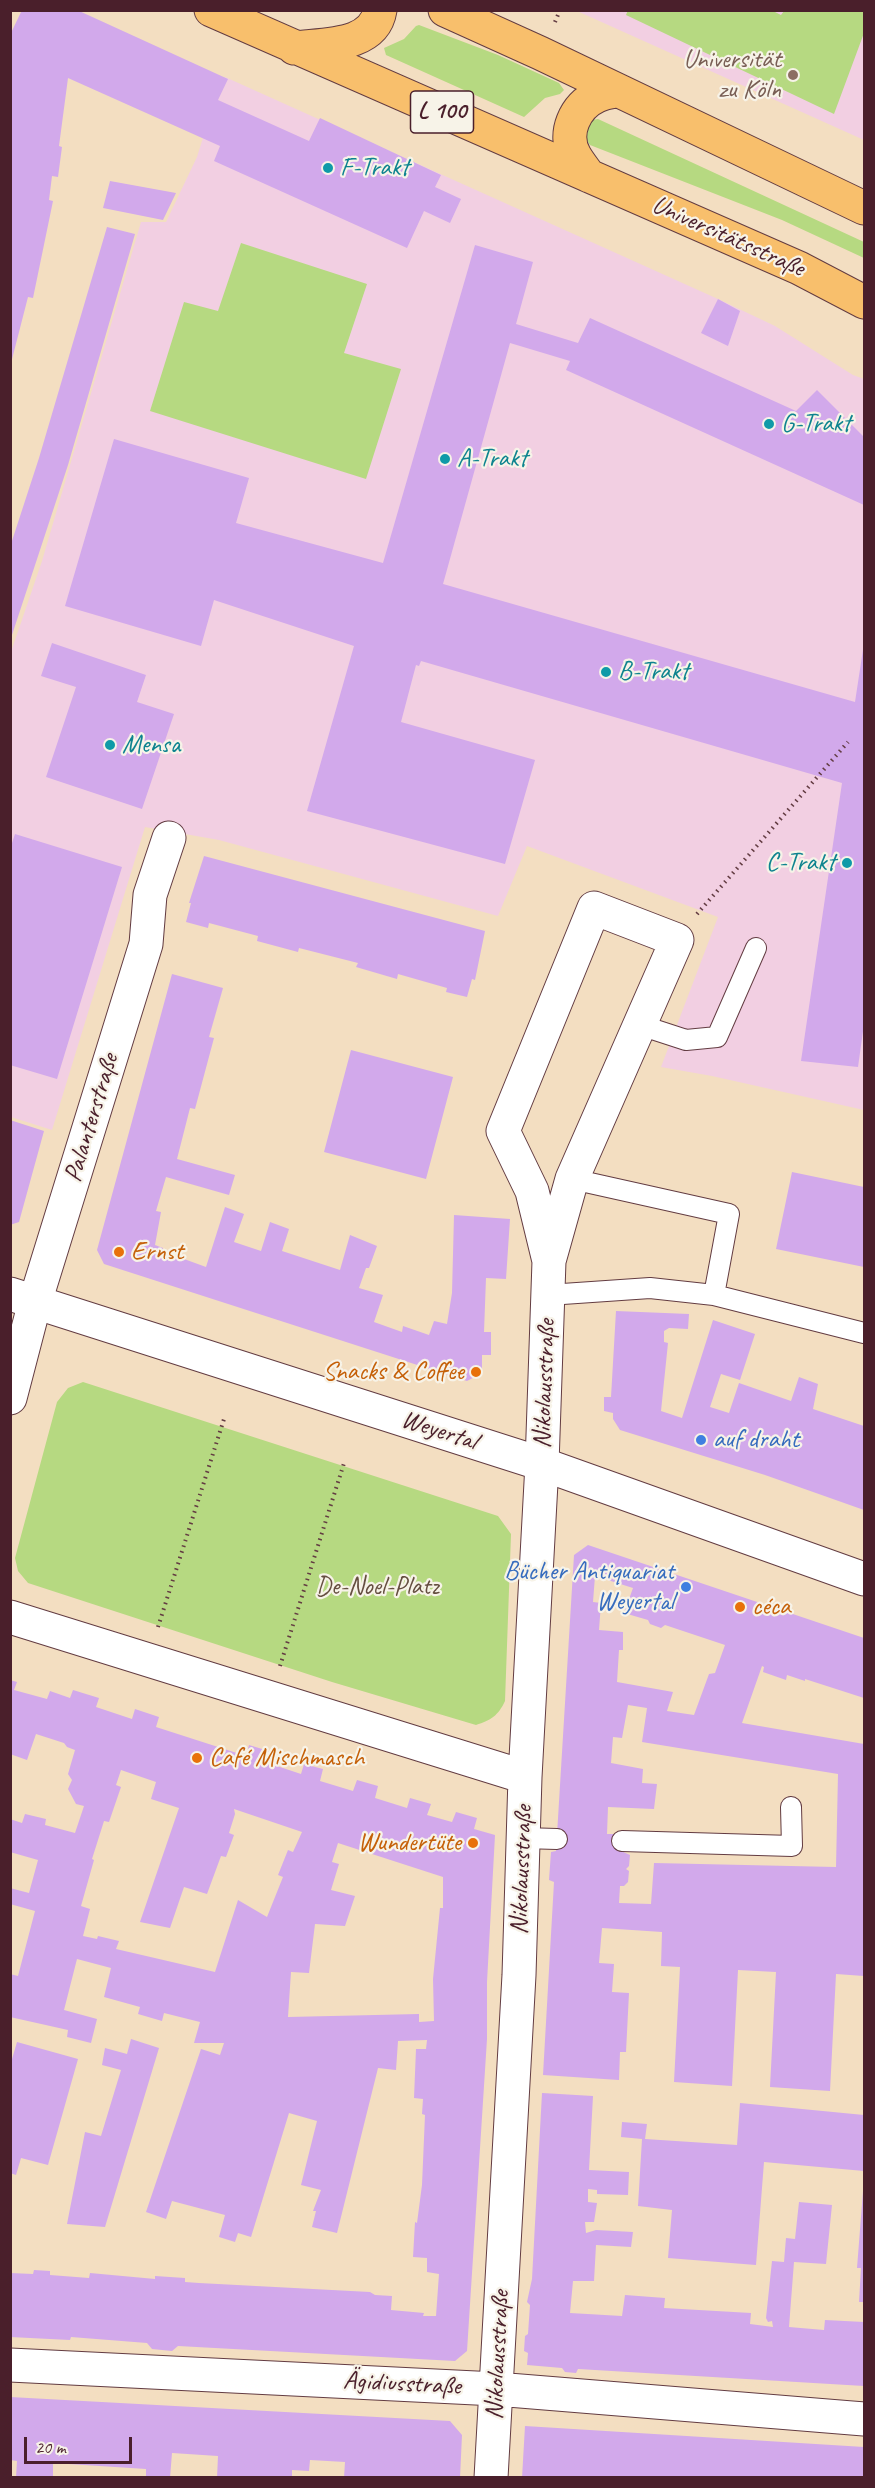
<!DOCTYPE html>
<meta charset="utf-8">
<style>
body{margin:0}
#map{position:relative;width:875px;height:2488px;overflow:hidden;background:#f3dec1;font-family:Caveat,sans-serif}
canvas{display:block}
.frame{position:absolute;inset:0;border:12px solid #4a1f2b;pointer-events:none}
.scale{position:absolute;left:24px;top:2437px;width:108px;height:27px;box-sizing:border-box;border:3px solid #4a1f2b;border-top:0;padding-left:8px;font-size:18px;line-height:21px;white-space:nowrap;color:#4a1f2b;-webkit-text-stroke:4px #f7f3e8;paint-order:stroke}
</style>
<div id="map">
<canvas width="875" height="2488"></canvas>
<div class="frame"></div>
<div class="scale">20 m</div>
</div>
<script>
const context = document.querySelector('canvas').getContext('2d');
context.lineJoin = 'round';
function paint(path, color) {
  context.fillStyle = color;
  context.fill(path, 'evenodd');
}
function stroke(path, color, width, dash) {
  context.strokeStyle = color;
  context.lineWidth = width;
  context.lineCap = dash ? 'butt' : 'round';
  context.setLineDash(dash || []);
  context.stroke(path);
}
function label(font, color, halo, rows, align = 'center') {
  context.font = font + ' Caveat,sans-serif';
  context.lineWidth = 4.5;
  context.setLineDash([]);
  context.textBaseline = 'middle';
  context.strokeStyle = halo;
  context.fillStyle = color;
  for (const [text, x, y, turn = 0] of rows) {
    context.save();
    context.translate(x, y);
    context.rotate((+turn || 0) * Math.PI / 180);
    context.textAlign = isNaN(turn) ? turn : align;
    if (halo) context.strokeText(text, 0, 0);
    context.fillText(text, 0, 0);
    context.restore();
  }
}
paint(new Path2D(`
 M577,11h287v129z
 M225,77l493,222 57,27 78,49 11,4v731l-152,-34 -51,-9 57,-150 -191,-71 -29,70 -279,-76 -74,-13 -93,303 -41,-13v-465l31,-91 99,-339h25l31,-65 18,-58z`), '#f2cfe2');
paint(new Path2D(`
 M628,10h143l10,5 3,-4h80v22l-30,81 -208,-99z
 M419,25l79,30 61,28 5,7 -4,4 -15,4 -21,19 -138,-62 -2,-7 20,-9 12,-13z
 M598,119l266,123v16l-82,-38 -192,-75 -6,-9 8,-16z
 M241,243l126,41 -23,69 57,16 -35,110 -216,-68 34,-109 34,9z
 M83,1382l415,134 13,18 -6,167c-7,15 -14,19 -29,24l-144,-43 -304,-99 -10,-12 -3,-13 42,-156 11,-14z`), '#b6d981');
paint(new Path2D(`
 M22,10h55l151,69 -10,21 91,41 11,-23 121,57 -6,12 26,12 -11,24 -26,-12 -17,37 -193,-87 6,-15 -152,-68 -9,68 3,1 -4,30 -6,-1 -3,24 4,1 -20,97 -5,-1 -18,70v-332z
 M110,181l66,12 -13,27 -60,-12z
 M107,227l28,7 -67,231 -58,176v-94l29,-89z
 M475,245l58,17 -17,62 62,19 12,-25 206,93 21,-21 47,47v68l-298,-135 4,-9 -60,-18 -67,241 412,118 9,-59v381l-6,43 -57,-6 41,-278 -421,-122 -2,5 -3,-1 -15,57 134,38 -30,104 -198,-53 47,-165 -140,-46 -13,46 -136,-40 49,-167 135,39 -13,45 147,40z
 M718,299l22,12 -12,35 -27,-13z
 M52,643l94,32 -9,27 37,12 -32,95 -96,-32 30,-90 -35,-11z
 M15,834l107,33 -65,212 -47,-14v-216z
 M204,856l281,75 -10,49 -3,-1 -5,18 -21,-5 1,-4 -49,-14 -1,5 -41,-12 2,-4 -59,-15 -1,4 -41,-11 1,-5 -49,-13 -1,5 -22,-6 5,-19h-2z
 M172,974l51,14 -14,49 5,1 -19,71 -5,-1 -13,51 58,16 -6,20 -63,-18 -10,34 5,1 -6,33 8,3 -1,3 44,16 19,-60 19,7 -10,28 27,9 9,-29 19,7 -7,22 58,19 10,-35 27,11 -8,22h-3l-7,20 24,7 -9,27 28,10 1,-6 26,9 5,-14 13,3 5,-31 2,-78 56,4 -4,60 -20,-1 -2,54h7v23h-9v18l-15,8 -363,-117 -7,-14z
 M351,1050l102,27 -27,102 -102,-27z
 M10,1120l34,11 -25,91 -9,3z
 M792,1172l72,15v80l-88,-18z
 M616,1311l73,3 -1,15 -19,-1 -5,3v11l4,1 -7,68 21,7 31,-98 42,14 -15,46 -19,-6 -11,33 19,6 10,-30 52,18 8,-24 19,7 -5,25 51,17v84l-99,-35 -145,-45 -7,-11v-6l-9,-2v-14h7z
 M588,1545l276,93v60l-59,-19v2l-18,-6 -1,5 -23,-8 1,-5 -2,-1 -20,57 122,21v232l-28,-2 -6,117 -60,-4 6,-115 -38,-2 -6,116 -58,-4 6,-115 -19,-1 1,-34 -60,-4 -3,35 15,1 -2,28 17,1 -3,59h-6l-1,28 -76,-5 11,-193 -5,-2 2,-28 5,-1 18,-296zM595,1576l38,12 -9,25 24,7 2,4 11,4 4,-3 60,20 -10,28 -6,1 -15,41 -27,-4 6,-19 -56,-10 2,-32h4v-18l-24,-2 2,-27 -8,-1zM628,1705l19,3 -5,34 196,32 -2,93 -182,-4 -3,41 -32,-1 1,-17h4l4,-4 1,-11 -3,-2 3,-3 1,-11 -9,-4 1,-17h-15l1,-27 46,2 3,-25 -15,-1 1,-14 -32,-6 2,-26 9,1z
 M10,1680l7,2 -3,8 33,9 3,-8 20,7 3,-8 26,8 -3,9 36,12 3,-10 24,8 -3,10 90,29 3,-11 23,7 -4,11 33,11 3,-10 19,5 -3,12 33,10 4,-11 21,6 -3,12 32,10 3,-10 21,6 -4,11 25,7 4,-10 21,6 -3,11 21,6 -8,147v57l-20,312 -12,10 -277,-15 -6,5 -20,-2 -5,-6 -76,-6 -1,3 -60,-3v-64l23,1 1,-4 16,1v4l39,3 1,-5 65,6v-3l30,2v4l14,1 171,9 5,3 17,1 -1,14 33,3 -1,3h13l3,-42 -12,-2v-14l-14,-1 2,-35 2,1 5,-38 3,-70 -3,-1 1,-15 -9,-1 2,-49h10l1,-9 -29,1 -2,29 -18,-2 -41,165 -25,-6 4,-16h-3l8,-21 -20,-5 16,-64 -28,-8 -38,124 -13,-4 -3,9 -16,-5 6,-22 -53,-14 -6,18 -20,-7 55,-163 19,6 4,-12h-30l6,-21 -36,-9 -2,8 -24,-7 2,-7 -36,-10 7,-29 -34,-9 -13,51 33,9 -6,24 -24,-6 1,-7 -58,-13v-43l8,2 17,-65 -25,-7v-16l19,5 9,-33 -28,-8v-33l12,4 3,-9 21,5 -1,6 30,8 9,-27 -8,-2 -8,-15 4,-9 -4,-6 7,-24 -8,-3 -3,-4 -28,-9 -9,26 -17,-6zM121,1770l35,12 -5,17 28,9 -39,114 30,6 14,-41 23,7 14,-38 5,1 8,-22 -5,-2 6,-19 -1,-5 68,23 -9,20 -5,-2 -10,25 5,2 -16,40 -29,-17 -23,72 -99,-23 3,-8 -21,-5 -1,3 -14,-3 7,-27 -9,-3 13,-46 -2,-1 12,-38 5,1 12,-35 -5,-2zM338,1843l105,34v31h-3l-7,71 1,42 -15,1v-8l-131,3 3,-45 18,1 6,-49 30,2 10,-30 -24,-6 8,-26 -7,-2z
 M131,2039l28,9 -54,179 -38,-3 18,-92 16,4 20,-66 -19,-5 3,-17 22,6z
 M17,2042l61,17 -30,106 -27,-7 -5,17 -6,-2v-107z
 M542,2093l51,3 -4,74 40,2 -1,23 -31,-1v-4l-9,-1v13l9,1 -3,19h-9l1,11 10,-3 37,2 -2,15 -35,-2 -2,36h-21l-3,32 52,3 3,-21 40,3 -1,10 87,5 -1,11 23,3 -1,-6 -4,1 -2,-4 6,-57 12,1 2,-24 9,1 4,-37 33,3 -6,59 -32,-2 -5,65 35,3 1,-10 39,2v64l-286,-17 -2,4 -11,-1 -3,-4 -35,-3 1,-12 -4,-2 1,-15 3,-2 2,-29 -3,-3 5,-23z
 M740,2103l124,12v56l-100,-9 -8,103 -88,-7 4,-48 -34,-4 4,-67 -21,-2 1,-15 25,2 -2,15 92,6z
 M863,2191h1v111h-5l2,-34h-4z
 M10,2397l440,24 12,14 -2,43h-116l1,-16 -35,-2 -1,11 -17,-1v6l-75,2 1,-22 -46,-3 -2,25h-24v-9l-93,-6v15h-37l1,-17 -7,-1z
 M525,2426l339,21v31h-342z`), '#d2a9eb');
const service = new Path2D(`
 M640,1025l46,15 31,-3 39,-89
 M572,1179l157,35 -15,81
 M548,1295l102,-7 64,7 150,38
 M523,1838l34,1
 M622,1841l170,5 -1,-39`);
const minor = new Path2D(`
 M10,1398l25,-96 111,-358 4,-49 19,-57
 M10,1617l515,160
 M10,2365l486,24 368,30
 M491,2478l28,-503 6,-198 17,-313 7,-203 23,-82 105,-239 -83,-32 -91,223 29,60 17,70`);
const tertiary = new Path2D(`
 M10,1294l532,170 322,115`);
const primary = new Path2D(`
 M211,10l588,258 65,34
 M445,10l95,43 324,155
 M294,48c30,-4 80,-1 86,-38
 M589,176c-5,-7 -10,-13 -14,-20 -13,-22 0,-50 22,-60 6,-3 13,-4 19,-5`);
stroke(service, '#633c42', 22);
stroke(minor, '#633c42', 35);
stroke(tertiary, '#633c42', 35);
stroke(primary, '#633c42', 35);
stroke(new Path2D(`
 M555,22l5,-12
 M697,914l151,-172
 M158,1627l66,-208
 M280,1666l65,-206`), '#633c42', 4, [1.5, 4.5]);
stroke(service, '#fff', 20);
stroke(minor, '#fff', 33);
stroke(tertiary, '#fff', 33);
stroke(primary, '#f8bf6c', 33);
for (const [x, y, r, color] of [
 [793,75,6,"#8d6e63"],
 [328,168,6,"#0f9aa8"],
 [769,424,6,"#0f9aa8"],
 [445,459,6,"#0f9aa8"],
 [606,672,6,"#0f9aa8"],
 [110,745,6,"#0f9aa8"],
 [847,863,6,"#0f9aa8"],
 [119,1252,6,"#e8710a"],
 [476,1372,6,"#e8710a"],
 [701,1440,6,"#3f7fe0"],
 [686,1587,6,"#3f7fe0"],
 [740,1607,6,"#e8710a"],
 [197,1758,6,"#e8710a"],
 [473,1843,6,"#e8710a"]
]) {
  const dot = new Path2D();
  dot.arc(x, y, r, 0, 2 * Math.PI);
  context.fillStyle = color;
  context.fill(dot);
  stroke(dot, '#f7f3e8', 2);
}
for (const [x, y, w] of [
 [442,112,63]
]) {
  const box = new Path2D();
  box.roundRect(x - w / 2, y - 21, w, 42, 4.5);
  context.fillStyle = '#f7f3e8';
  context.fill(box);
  stroke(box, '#4a1f2b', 1.5);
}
label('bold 24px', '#4a1f2b', null, [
 ["L 100",442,112]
]);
label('26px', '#785e54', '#f7f3e8', [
 ["Universität",781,60],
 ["zu Köln",781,90]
], 'right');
label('26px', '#0d838f', '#f7f3e8', [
 ["F-Trakt",340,168],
 ["G-Trakt",781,424],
 ["A-Trakt",457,459],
 ["B-Trakt",618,672],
 ["Mensa",122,745],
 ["C-Trakt",835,863,"right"]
], 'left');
label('26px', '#4a1f2b', '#f7f3e8', [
 ["Universitätsstraße",728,237,24],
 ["Palanterstraße",92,1118,-73],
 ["Nikolausstraße",545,1384,-88],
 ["Weyertal",439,1431,18],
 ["Nikolausstraße",522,1870,-88],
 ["Nikolausstraße",498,2355,-87],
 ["Ägidiusstraße",402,2384,3]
]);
label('26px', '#c56008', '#f7f3e8', [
 ["Ernst",131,1252],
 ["Snacks & Coffee",464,1372,"right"],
 ["céca",752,1607],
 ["Café Mischmasch",209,1758],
 ["Wundertüte",461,1843,"right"]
], 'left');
label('26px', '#366cbe', '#f7f3e8', [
 ["auf draht",713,1440],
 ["Bücher Antiquariat",674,1572,"right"],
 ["Weyertal",674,1602,"right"]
], 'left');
label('26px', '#654e40', '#f7f3e8', [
 ["De-Noel-Platz",377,1587]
]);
</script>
